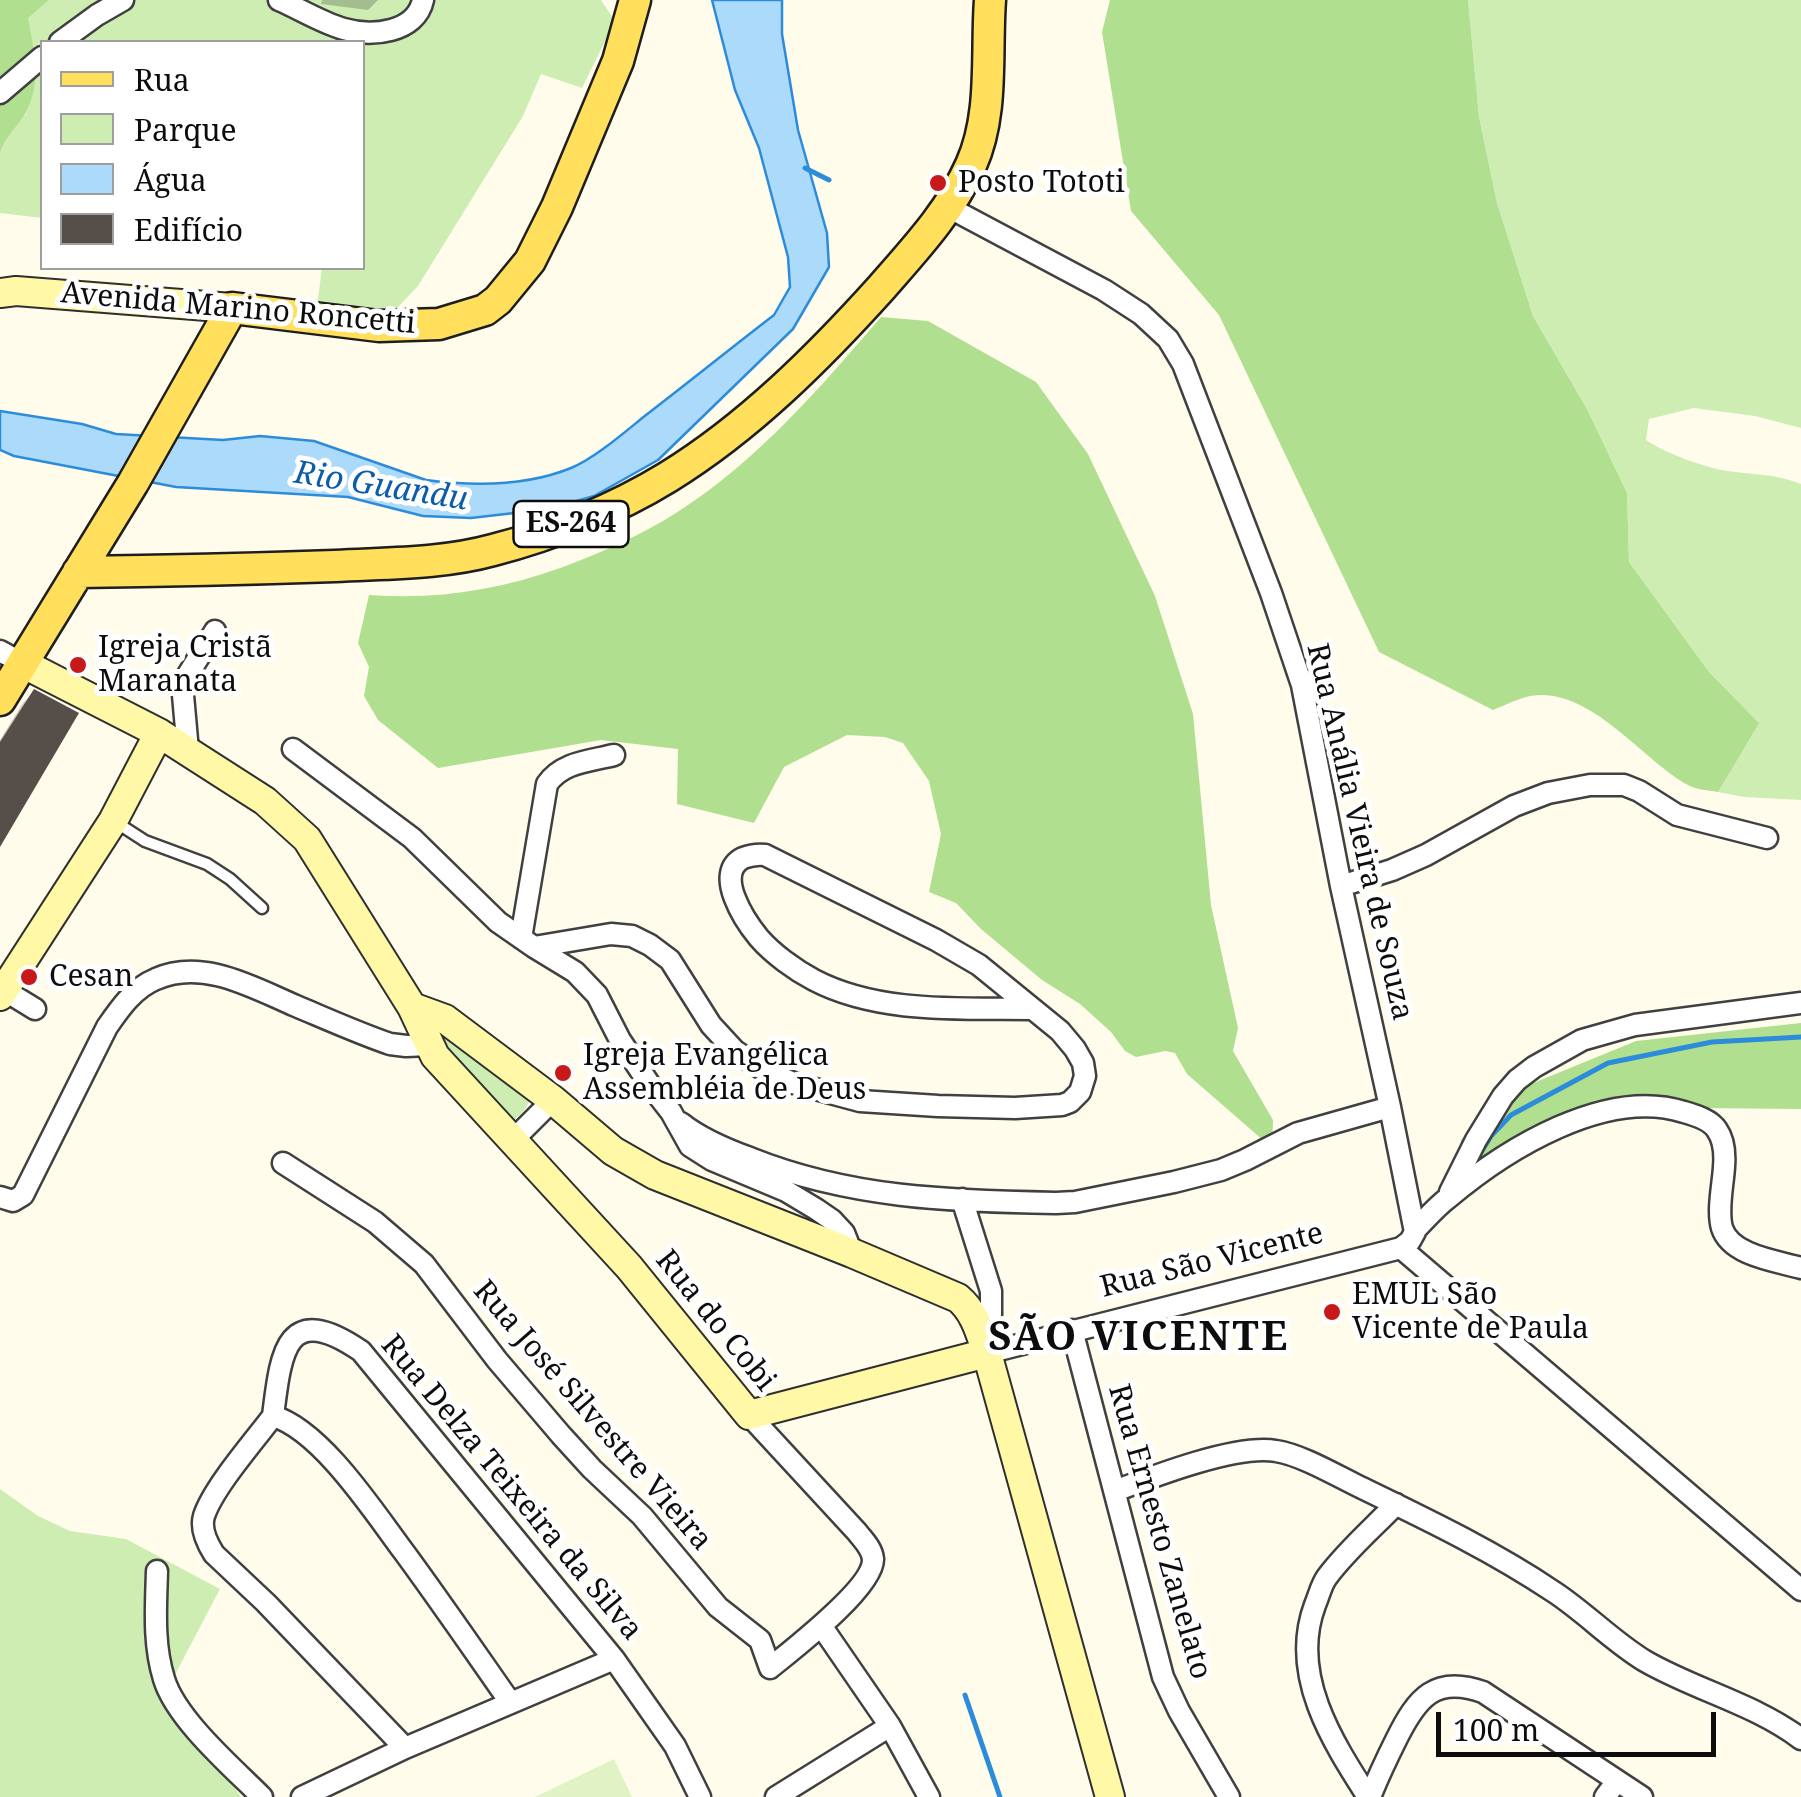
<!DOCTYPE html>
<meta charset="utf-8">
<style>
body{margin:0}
#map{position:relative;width:1801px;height:1797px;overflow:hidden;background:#fffcec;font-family:"Noto Serif",serif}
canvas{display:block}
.legend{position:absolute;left:40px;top:40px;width:325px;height:230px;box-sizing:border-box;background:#fff;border:2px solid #9e9e9e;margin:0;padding:12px 18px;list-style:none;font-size:30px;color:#0d0d0d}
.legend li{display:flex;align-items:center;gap:20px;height:50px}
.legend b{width:50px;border:2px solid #9e9e9e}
.scale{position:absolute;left:1436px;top:1712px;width:280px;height:45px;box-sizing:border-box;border:5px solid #0d0d0d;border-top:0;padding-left:12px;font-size:30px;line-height:35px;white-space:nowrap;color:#0d0d0d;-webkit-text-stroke:8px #fff;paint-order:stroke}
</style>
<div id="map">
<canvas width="1801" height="1797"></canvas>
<ul class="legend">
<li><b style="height:12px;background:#ffdf5c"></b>Rua</li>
<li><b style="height:28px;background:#ceedb2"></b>Parque</li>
<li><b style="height:28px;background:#acdafb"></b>Água</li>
<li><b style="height:28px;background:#564e48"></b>Edifício</li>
</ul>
<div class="scale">100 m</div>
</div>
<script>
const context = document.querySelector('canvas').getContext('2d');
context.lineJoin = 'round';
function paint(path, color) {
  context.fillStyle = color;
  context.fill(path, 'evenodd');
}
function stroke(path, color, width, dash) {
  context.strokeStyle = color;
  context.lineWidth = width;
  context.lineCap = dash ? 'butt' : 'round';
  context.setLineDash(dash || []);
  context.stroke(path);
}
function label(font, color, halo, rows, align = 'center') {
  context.font = font + ' "Noto Serif",serif';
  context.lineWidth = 10;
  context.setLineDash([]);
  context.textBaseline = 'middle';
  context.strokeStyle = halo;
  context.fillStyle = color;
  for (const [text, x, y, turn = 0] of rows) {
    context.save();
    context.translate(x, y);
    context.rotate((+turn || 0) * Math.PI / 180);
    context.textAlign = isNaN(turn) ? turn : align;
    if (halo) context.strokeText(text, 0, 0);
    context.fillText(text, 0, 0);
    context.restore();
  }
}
paint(new Path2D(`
 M49,0h552l14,21 -33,67 -41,-14 -18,42 -105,170 -21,22 -23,12 -58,-6 6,-46h40v-226h-320v176l-42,-5v-60l4,-12 22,-28 9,-57 -8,-38z
 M1468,0h333v428l-46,-12 -61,-8 -45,11 -3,21c19,13 53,25 75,30 28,5 54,3 80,14v316l-57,-3 -26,-5 40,-70 -49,-50 -80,-110 -2,-69 -39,-82 -55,-95 -36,-113 -18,-86z
 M434,1028l98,67c-4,12 -12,22 -23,28l-67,-70z
 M0,1489l38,27 32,15 56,8 94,50 -52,99 73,109h-241z`), '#ceedb2');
paint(new Path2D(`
 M0,0h49l-21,18c6,32 14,64 -2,94 -8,15 -21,24 -26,41z
 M1110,0h358l11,117 18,86 36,113 55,95 39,82 2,69 80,110 50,51 -41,69c-10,-2 -21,-2 -30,-7 -46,-25 -99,-100 -158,-89 -13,3 -25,9 -37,14l-114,-58 -160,-337 -88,-104 -29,-179z
 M881,317l47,4 108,61 52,72 67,142 38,118 18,191 27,123 -5,23 40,69 -1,28 -85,-74 -12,-21 -10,-2 -29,6 -11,-6 -14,-19 -31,-28 -38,-24 -61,-51 -25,-26 -27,-11 12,-58 -12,-53 -26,-38 -18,-6 -38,-2 -63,32 -30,56 -77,-19 1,-55 -77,-9 -163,28 -60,-48 -14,-24 5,-29 -11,-24 11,-48c68,5 130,-5 194,-28 40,-15 79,-32 116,-56 78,-50 142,-124 202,-194z
 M1801,1023v86l-209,-2 -118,77 -16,-11 3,-33 31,-40 144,-59z`), '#b0df90');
paint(new Path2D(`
 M614,1759l18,38h-97z`), '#e1f3c5');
const water = new Path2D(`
 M712,0h70v34l16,96 29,103 2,34 -36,62 -135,131 -64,36 -45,13 -78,9 -48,-2 -75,-19 -172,-10 -162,-31 -14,-6v-39l82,13 34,10 107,6 37,-4 54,5 112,39c46,6 101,6 145,-12 23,-9 55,-37 75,-53 43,-33 85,-67 128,-100l16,-28 -2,-30 -29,-109 -24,-58z`);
paint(water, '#acdafb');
stroke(water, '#2d8cd9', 2.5);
paint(new Path2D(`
 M322,0h56l-10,10 -47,-6z
 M34,692l-34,150v-102l23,-37z`), '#0003');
stroke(new Path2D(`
 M805,168l24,12
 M1477,1159l14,-23 20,-21 97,-52 104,-21 89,-5
 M965,1695l35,102`), '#2d8cd9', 5);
paint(new Path2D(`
 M34,689l45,24 -79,134v-105z`), '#564e48');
const lane = new Path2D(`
 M114,821l31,20 62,23 23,15 32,29`);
const street = new Path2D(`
 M279,0c21,9 43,23 65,29 28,8 72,4 79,-29
 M60,42l37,-27 26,-15
 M0,93l42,-36
 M948,207l156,83 37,24 27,25 15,25 88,229 31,92 39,201 49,221 25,125 -5,9 -9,7 -414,105
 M0,651l22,12
 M293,749l119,89 86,84 36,25 41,25 22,23 23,45 30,45 21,27 19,34 22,14 74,31 30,18 16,11 12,13 8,20
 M188,751l-5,-56 4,-19 28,-45
 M1341,886l51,-16 34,-15 88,-49 34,-13 42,-8h34l15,6 38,24 90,23
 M521,938l26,-154c15,-22 43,-23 67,-29
 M534,947l77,-13 21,2 18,9 20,15 41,65 24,26 29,19 29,13 67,18 78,5 77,2 47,-3 8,-3 10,-10 5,-16 -2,-13 -8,-14 -15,-18 -81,-66 -43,-25 -171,-85c-8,-1 -14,0 -22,3 -30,15 2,63 16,80 14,16 36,32 55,42 65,34 147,28 218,29
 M4,990l31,19
 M681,1123c20,16 44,26 69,35 100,40 199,43 306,45l19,-1 99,-20 47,-12 24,-10 53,-27 92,-26
 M513,1140l40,-40
 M283,1163l92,59 49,42 73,96 64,75 31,34 50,47 76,91 42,33 10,28c22,-18 104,-81 103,-109 -1,-11 -10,-19 -16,-27l-108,-117
 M1450,1192l26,-52 27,-44 14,-16 17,-13 48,-27 53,-15 166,-22
 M0,1197l13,4 10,-6 84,-168c13,-19 27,-39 49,-48 47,-21 98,9 140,27 31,13 62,27 94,38l16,2 23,-1
 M962,1199l29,92v24l-12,15
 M1415,1230c11,-11 21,-23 33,-32 58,-49 158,-111 236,-86 11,3 27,8 33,18 7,10 8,25 7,37 -1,18 -7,43 -2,61 9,28 55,33 79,40
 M1401,1248l400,342
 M1072,1330l91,347 16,34 50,86
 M273,1416c8,-65 13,-116 88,-65l253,308 61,87 25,51
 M273,1416c-19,25 -60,72 -69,100 -4,13 3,27 10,38l52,49 139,145
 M273,1416c48,14 101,96 131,136 36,49 71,100 106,150
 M1115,1491c39,-15 122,-47 161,-40 26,4 61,25 84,36 66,32 133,64 194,105 32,21 58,49 91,69 50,29 110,43 156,78
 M157,1571c-1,36 -4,73 7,108 12,40 68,88 98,118
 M822,1627l68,99 39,71
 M302,1797l103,-49 209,-89
 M776,1797l114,-71
 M1368,1797c-36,-56 -79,-123 -53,-192 4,-9 6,-20 12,-28 20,-27 46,-49 69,-73
 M1370,1797c8,-20 17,-39 27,-59 20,-40 38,-63 86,-46l159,105
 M1605,1797l12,-16`);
const secondary = new Path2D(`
 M0,293l16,-2 216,17
 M22,663l137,70 106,68 42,38 105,168 23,49 194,211 120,148 238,-62
 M0,996l113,-175 46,-88
 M412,1007l33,12 108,81 60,51 42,24 197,78 106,45c17,14 22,35 29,55l123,444`);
const primary = new Path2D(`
 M78,572c86,-1 171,-3 257,-6 53,-3 107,-2 158,-16 59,-15 123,-41 175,-73 81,-50 151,-120 214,-190 34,-39 68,-75 89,-122 23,-51 15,-111 19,-165
 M0,700l133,-217 99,-175 147,18 60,-2 46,-14 13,-10 32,-39 27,-54 61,-146 17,-61`);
stroke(lane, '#404040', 15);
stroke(street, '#404040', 25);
stroke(secondary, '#2f2f2f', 32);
stroke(primary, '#1e1e1e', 35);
stroke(lane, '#fff', 10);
stroke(street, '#fff', 20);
stroke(secondary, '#fff9a7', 28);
stroke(primary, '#ffdf5c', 30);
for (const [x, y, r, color] of [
 [938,183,10,"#c8191a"],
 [78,665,10,"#c8191a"],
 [29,977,10,"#c8191a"],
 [563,1073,10,"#c8191a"],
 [1332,1312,10,"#c8191a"]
]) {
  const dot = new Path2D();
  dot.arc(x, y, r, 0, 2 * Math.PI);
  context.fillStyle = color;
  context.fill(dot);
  stroke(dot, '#fff', 4);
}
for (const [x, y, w] of [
 [571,524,115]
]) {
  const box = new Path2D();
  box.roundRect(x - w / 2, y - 23, w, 46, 8);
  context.fillStyle = '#fff';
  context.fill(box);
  stroke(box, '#0d0d0d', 2.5);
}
label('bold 28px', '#0d0d0d', null, [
 ["ES-264",571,524]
]);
label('30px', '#0d0d0d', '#fff', [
 ["Posto Tototi",958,183],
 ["Igreja Cristã",98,648],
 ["Maranata",98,682],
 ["Cesan",49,977],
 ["Igreja Evangélica",583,1056],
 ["Assembléia de Deus",583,1090],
 ["EMUL São",1352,1295],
 ["Vicente de Paula",1352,1329]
], 'left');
label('30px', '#0d0d0d', '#fff', [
 ["Avenida Marino Roncetti",238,309,5],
 ["Rua Anália Vieira de Souza",1359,832,77],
 ["Rua São Vicente",1212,1261,-14],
 ["Rua do Cobi",715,1321,51],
 ["Rua José Silvestre Vieira",592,1416,49],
 ["Rua Delza Teixeira da Silva",511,1488,50],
 ["Rua Ernesto Zanelato",1159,1532,74]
]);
label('italic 32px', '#0c5da9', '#fff', [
 ["Rio Guandu",381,487,9]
]);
context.letterSpacing = '2.5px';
label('bold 40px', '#0d0d0d', '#fff', [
 ["SÃO VICENTE",1139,1339]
]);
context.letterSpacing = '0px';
</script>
